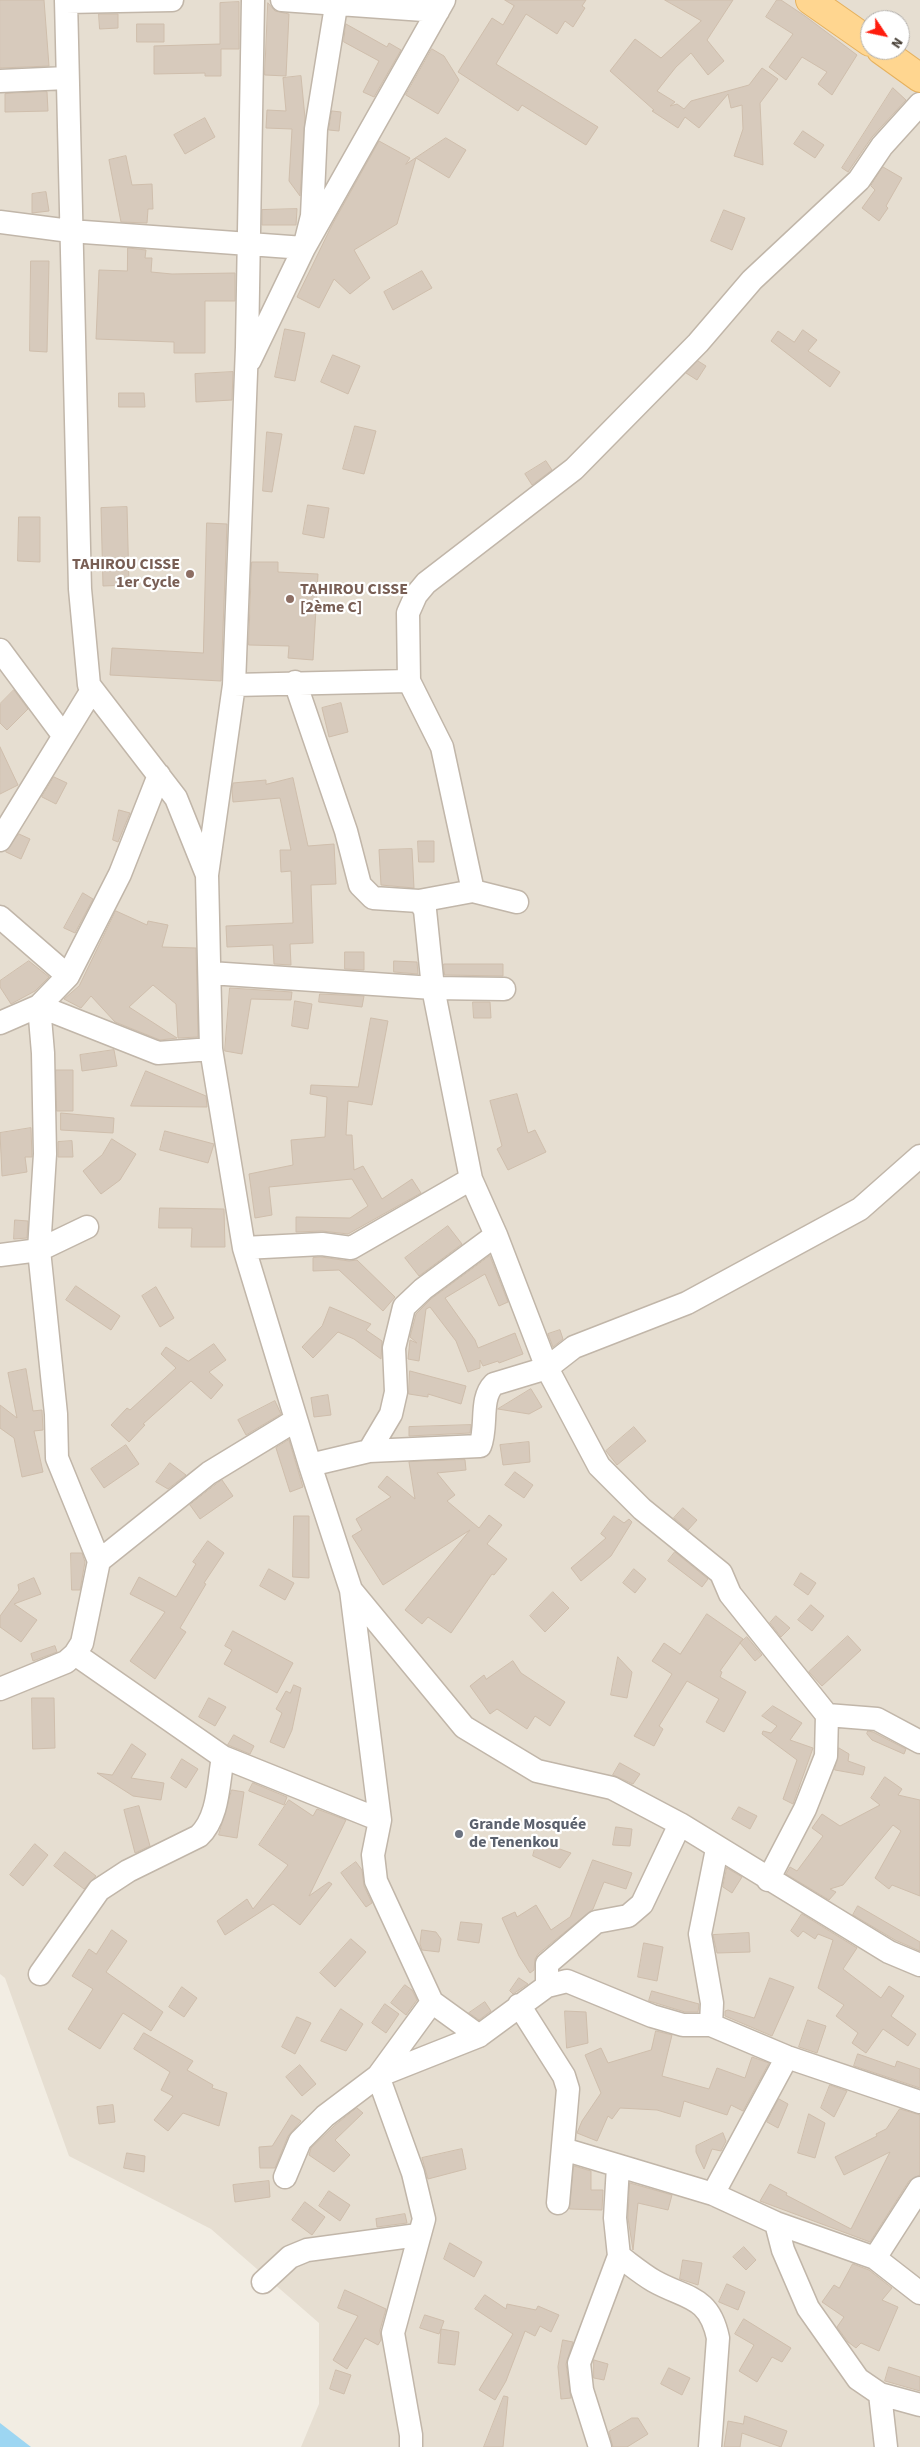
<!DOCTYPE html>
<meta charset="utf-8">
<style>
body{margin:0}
#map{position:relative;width:920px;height:2447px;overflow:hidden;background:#f2ede3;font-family:"Source Sans 3",sans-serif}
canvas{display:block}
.north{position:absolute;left:860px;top:10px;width:50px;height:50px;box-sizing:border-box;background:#fff;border:1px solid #b4b1ad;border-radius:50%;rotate:124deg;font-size:14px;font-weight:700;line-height:20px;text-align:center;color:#443c33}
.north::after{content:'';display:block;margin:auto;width:18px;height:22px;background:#ff1d0e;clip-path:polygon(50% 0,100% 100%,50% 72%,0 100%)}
</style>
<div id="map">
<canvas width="920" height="2447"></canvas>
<div class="north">N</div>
</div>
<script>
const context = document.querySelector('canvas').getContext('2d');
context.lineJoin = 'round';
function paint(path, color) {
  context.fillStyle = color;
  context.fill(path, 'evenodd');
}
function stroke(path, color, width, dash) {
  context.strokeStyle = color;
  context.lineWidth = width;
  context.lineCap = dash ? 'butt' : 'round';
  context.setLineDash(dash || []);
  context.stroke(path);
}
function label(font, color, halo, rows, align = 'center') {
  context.font = font + ' "Source Sans 3",sans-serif';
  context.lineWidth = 4.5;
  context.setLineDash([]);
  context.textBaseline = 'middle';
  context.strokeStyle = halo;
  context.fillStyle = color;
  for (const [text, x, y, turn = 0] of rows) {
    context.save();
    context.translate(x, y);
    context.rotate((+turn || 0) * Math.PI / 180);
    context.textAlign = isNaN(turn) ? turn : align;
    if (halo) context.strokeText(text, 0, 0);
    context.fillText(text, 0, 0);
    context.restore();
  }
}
paint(new Path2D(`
 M0,0h920v2447h-619l18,-43v-81l-108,-94 -142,-73 -64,-178 -5,-4zM870,20h30v30h-30z`), '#e6ded1');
paint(new Path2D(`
 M0,2423l31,24h-31z`), '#9dd6f2');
const building = new Path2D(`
 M0,0h44l5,66 -49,2z
 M505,0h81l-4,6 3,2 -12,19 -8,-6 -8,13 -31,-20 -30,50 102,63 -12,18 -64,-40 -4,6 -60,-39 34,-54 11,7 11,-19z
 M665,0h68l-26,40 17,21 -16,14 -17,-22 -15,14 -19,24 18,11 -5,4 7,-2 7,5 7,-8 58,-16 13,-17 16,11 -18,24 3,62 -29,-9 9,-27 -1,-24 -11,3 -3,-14 -29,34 -14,-11 -7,11 -26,-17 2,-1 -44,-39 25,-32 26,19 40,-37z
 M777,0h4l24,16 52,39 -25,40 -14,-11 9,-12 -25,-15 -16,23 -17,-13 24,-33 -27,-17z
 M239,2v47h-18v27h-16v-3l-51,1v-28l66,-2v-41z
 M268,3l7,8 14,3 -3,62 -21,-1z
 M99,14h19v14l-18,1z
 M137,24h27v18h-27z
 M346,24l41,23 2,-4 12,7 -27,47 -11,-5 16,-31 -35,-19z
 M432,49l12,7 15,24 -21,34 -32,-19z
 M301,76l4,42 -5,78 -11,-15 3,-52 -26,-1 1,-18 19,1 -3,-33z
 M893,88l13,12 -34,37 -24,35 -6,-4z
 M47,92l1,19 -43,1v-18z
 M332,111l9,1 -2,19 -10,-1z
 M205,118l10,19 -30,17 -11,-19z
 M803,131l21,14 -9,13 -21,-14z
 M446,138l20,12 -17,28 -33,-20 -19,66 -43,26 16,28 -20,16 -16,-15 -15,29 -22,-11 35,-72 47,-84 31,17 -4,6z
 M126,156l6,29 20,-1 1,25h-5l-1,14 -26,-1 -12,-62z
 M883,167l19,11 -16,28 2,2 -9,13 -17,-13 13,-18 -4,-4z
 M46,192l3,19 -17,2v-19z
 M297,209l-1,16h-34v-15z
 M724,210l21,8 -13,32 -21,-9z
 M128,248l18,2 -1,8h7l-1,14 21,2 63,-1v28h-30v52h-31v-11l-78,-3 3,-69 28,1z
 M31,261h18l-2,91 -17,-1z
 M422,271l10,17 -39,22 -9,-18z
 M285,329l20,4 -10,48 -20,-4z
 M803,330l14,10 -9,11 32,21 -10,15 -59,-46 7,-10 16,11z
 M333,355l27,11 -12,28 -27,-12z
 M698,361l8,5 -9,14 -11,-7z
 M233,372l-1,28 -36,2 -1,-28z
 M119,393h25l1,14h-26z
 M355,426l21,5 -12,43 -21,-5z
 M267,432l15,2 -10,58 -9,-1z
 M546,461l6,9 -20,15 -7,-11z
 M308,505l21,3 -5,30 -21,-4z
 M127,507l2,78 -26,1 -2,-78z
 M19,517h21v45l-22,-1z
 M207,523l20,1 -6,157 -111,-6 2,-27 91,5z
 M252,562h26v10l40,2 -5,86 -25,-2 1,-12 -40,-1z
 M14,690l14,19 -21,21 -7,-7v-19z
 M341,703l7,29 -19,5 -7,-29z
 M0,747l18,38 -18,9z
 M54,777l13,6 -11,21 -14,-7z
 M293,778l15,68 26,-2 2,40 -25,1 2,58 -23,1 1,21 -17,-1 -1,-19 -46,2 -1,-21 67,-3 -2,-52 -10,1 -1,-22h11l-11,-52 -47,4 -1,-12 1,-7 33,-3v4z
 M119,810l11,3 -12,29 -5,-2z
 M19,834l11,5 -9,20 -15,-7z
 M418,841h16v21h-15z
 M412,849l2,39 -33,-3 -2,-35z
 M83,893l10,6 -18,34 -11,-5z
 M116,911l31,14 1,-4 20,4 -6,22 34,1 2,89 -20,1 -2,-34 -23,-19 -24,22 48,31 -17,2 -45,-18 -24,-26 -10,12 -17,-9 15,-13z
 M345,952h19v18l-19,-1z
 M29,961l20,16 -14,14 -24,13 -11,-17v-6z
 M394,961l23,1 1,12 -24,-2z
 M444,964h59v12l-58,-1z
 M230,988l62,4 -1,8 -40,-1 -9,55 -17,-3z
 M320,994l44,2 -2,11 -43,-5z
 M295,1001l17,3 -4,25 -16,-3z
 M473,1002h17l1,16h-17z
 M371,1018l17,3 -16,84 -24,-4 -2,34h6l2,35 9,-4 19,33 30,-20 9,14 -73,41 -26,-3 -26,1v-15l54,1 18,-12 -16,-27 -83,8 3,28 -17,3 -6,-44 44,-9 -2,-25 34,-3 2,-40 -17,-3 1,-9 47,2z
 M114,1050l3,16 -35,5 -2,-16z
 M56,1070h17v41h-16z
 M146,1071l60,25 1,11 -76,-1z
 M517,1094l11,39 7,-3 11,22 -38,18 -11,-21 5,-3 -12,-45z
 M61,1113l53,5 -1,15 -52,-3z
 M31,1128l1,29h-7l2,15 -25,4 -2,-43z
 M165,1131l49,13 -6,19 -48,-13z
 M112,1139l24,15 -16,26 -19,14 -18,-23 19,-16z
 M72,1141l1,16h-15v-15z
 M160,1208l64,1 1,38h-34l1,-19h-33z
 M15,1220l13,1 -1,17 -13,1z
 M448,1226l14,18 -43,32 -14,-18z
 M490,1256l18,46 -9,4 -14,-32 -40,24 30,42 3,8 37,-15 8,21 -24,9 -1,-2 -15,5 -3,-6v8l-12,4 -12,-31 -26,-34 -4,2 -7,52 -11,-2 2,-19 7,3 -7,-6 6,-23 15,-15z
 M321,1257l28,4 8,-1 38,37 -12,14 -44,-41 -26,1v-13z
 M76,1286l44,30 -9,14 -45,-30z
 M156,1287l18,31 -14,9 -18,-31z
 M330,1307l41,17 -5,6 16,11 -1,18 -27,-20 -16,-7 -25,26 -11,-11 20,-21z
 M560,1330l3,9 -10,8 -5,-13z
 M214,1344l12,16 -17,12 14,13 -12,14 -20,-18 -48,43 2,1 -16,17 -18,-17 16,-17 3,2 46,-42 -15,-14 5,-7 22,14z
 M26,1369l7,42 9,-1 1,20 -9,1 9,41 -21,5 -8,-39 -14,-10v-23l17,13 -9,-45z
 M410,1371l56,15 -5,18 -33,-10v3l-19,-3z
 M531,1389l11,18 -13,7 -31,-5z
 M328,1395l3,20 -17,2 -3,-19z
 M275,1401l6,13 -35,21 -8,-15z
 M471,1425l-1,8 -61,3v-9z
 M634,1427l12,14 -29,24 -11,-14z
 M289,1440l14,47 -13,5 -14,-44z
 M529,1442l1,20 -27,3 -3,-20z
 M126,1445l13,19 -35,24 -13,-19z
 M465,1460l1,10 -29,3 18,22 -8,6 32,27 10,-13 13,10 -15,19 20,15 -13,16 -2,-1 -41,59 -23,-16 -6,7 -17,-14 65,-80 -87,55 -31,-49 10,-6 -6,-11 35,-22 -13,-10 9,-11 28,23 -6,-37z
 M170,1463l16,12 -18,14 -12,-7z
 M515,1472l18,13 -9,13 -19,-13z
 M222,1480l11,16 -33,23 -10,-14z
 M683,1508l14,12 -9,10 -14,-12z
 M294,1516h15v62l-16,-1z
 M614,1516l10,7 5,-4 3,3 -21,34 -30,25 -10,-13 35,-30 -5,-4z
 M208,1541l16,12 -20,30 2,1 -26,44 6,4 -31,47 -25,-18 35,-49 -35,-18 9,-17 37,20 20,-33 -3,-2z
 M675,1552l33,27 -6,8 -34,-26z
 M71,1553h11l3,9 -5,28h-8z
 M269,1569l25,14 -9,17 -25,-14z
 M634,1569l12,10 -11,14 -12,-10z
 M801,1573l15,10 -8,12 -14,-10z
 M34,1578l7,16 -27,10 23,16 -16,22 -21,-15v-11l19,-26 -1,-5z
 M553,1592l16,16 -24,24 -15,-16z
 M811,1605l13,11 -12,15 -14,-11z
 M707,1614l36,25 -23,32 2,1 -2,5 26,15 -22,40 -18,-10 13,-23 -32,-18 -28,45 4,3 -9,17 -20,-10 38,-62 -20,-13 12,-18 16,11z
 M776,1616l14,12 -9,9 -11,-14z
 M233,1631l60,32 -16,30 -53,-29 8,-14 -7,-4z
 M848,1636l13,14 -39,36 -13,-14z
 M747,1637l15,18 -7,6 -15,-18z
 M55,1646l2,6 -24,9 -2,-7z
 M618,1657l14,15 -5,26 -16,-3z
 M513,1661l8,12 44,29 -15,24 -15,-10 -8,13 -30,-20 -7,5 -20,-28 14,-11 2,4z
 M294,1685l7,3 -9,42 -8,18 -14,-6 12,-29 -6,-4 10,-18 4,2z
 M32,1698h22l1,50 -22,1z
 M209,1698l17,9 -11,19 -16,-9z
 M773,1706l29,17 -12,17 23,8 -20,56 -10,-5 14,-39 -35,-26 1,-3 8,2 6,-7 -15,-10z
 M868,1731l5,1 33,17 -2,5 -32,-14 -5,-6z
 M234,1735l20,11 -4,8 -22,-9z
 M132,1744l14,10 -15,24 33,5 -3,17 -28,-4 -36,-23 15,2z
 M839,1748l10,6 -1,7 17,6 -2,8 -28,-5z
 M182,1759l16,10 -12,19 -15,-10z
 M620,1763l20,11 -7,10 -20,-9z
 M885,1777l17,12 -4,6 22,5v96l-28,-11 -3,4 -14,-11 26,-47 -8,-6 -50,60 -13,4 6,3 -7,8 -43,-26 4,-7 7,4 26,-35 -11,-8 10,-14 18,12 40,-21 -9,-7z
 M253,1783l34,14 -3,8 -35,-14z
 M232,1790l12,2 -7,46 -18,-3z
 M289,1800l24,16 4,-7 29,11 -37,76 20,-14 3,2 -32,41 -27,-21 -48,31 -8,-14 30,-22 6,10 35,-44 -29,-20z
 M139,1806l11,40 -15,7 -11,-43z
 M739,1807l18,9 -7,13 -18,-10z
 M616,1827l16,2 -2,17 -17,-1z
 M537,1841l34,12 -11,15 -27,-12z
 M35,1844l13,11 -25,31 -13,-11z
 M65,1852l31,24 -12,13 -30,-23z
 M593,1860l39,13 -6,16 -22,-7 -11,27 -55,45 -3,5 -1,11 -4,3 -11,-17 -17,-38 13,-6 2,5 19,-12 15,25 19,-13z
 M356,1862l6,8 2,16 8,17 -6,4 -25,-34z
 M727,1868l15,9 -10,16 -9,-6z
 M858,1906l62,36v9l-25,-11 -42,-25z
 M802,1914l55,34 -14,21 38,29 8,-12 15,10 -13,20 25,18 -8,12 -25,-17 -17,24 -14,-10 6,-10 -22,-17 8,-11 -26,-17 15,-48 -15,-6 -3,5 -12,-8 -5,6 -7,-6z
 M461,1922l21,2 -3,19 -21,-3z
 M112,1930l15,11 -21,31 57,40 -12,19 -28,-18 -23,36 -32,-20 25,-40 -21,-13 17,-27 7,5z
 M422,1930l14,2 5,7 -2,13 -17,-2 -2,-6z
 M749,1933l1,19 -33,1 -4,-18z
 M351,1939l15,13 -31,35 -15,-14z
 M644,1943l19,4 -6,34 -19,-4z
 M519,1978l9,6 -15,10 -3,-3z
 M770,1978l24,9 -22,49 -47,-20v-5l3,-1 26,8z
 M405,1985l7,5 5,10 -11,15 -15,-12z
 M182,1987l15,11 -13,19 -15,-10z
 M652,1991l47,13 -1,8h-13l-36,-11z
 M485,2002l6,9 -12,9 -10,-7z
 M385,2004l14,10 -13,19 -14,-10z
 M341,2009l22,15 -17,27 -25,-10z
 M565,2011l21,1 2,31 -21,5z
 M297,2017l14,6 -16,31 -13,-7z
 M808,2020l18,6 -9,27 -18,-6z
 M656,2031l16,4 -10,41 47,13 8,-21 28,10 7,-21 17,6 -26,48 -12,-6 -4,10 -43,-14 -4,16 -23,-7 -37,-2 -8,11 -4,-3 -11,25 -20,-8 5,-12 19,-28 -16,-38 16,-7 7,15 43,-13z
 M144,2033l49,28 -6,9 26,15 -1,3 15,5 -8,33 -36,-13 -15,18 -14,-11 19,-24 -12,-6 9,-18 -36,-23z
 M858,2054l37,13 2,-6 23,8v19l-66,-22z
 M300,2065l16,19 -14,12 -16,-19z
 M830,2085l17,6 -13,26 -13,-9z
 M779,2099l9,5 -10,24 -11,-6z
 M113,2105l2,17 -16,2 -2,-17z
 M357,2108l6,5 -28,27 15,15 -16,17 -25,-17 2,-7 23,-22z
 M900,2109l20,6v60l-11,6 -39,61 -110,-41 10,-17 17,9 -1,2 65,34 39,-77 -46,23 -9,-18 42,-21 -1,-2 10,-5z
 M809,2114l16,9 -10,35 -17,-5z
 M292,2115l9,6 -13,15 -13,32h-15l-1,-21 13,-1z
 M723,2133l3,8 -5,10 -9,-2 -8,20 -8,-17v-6z
 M462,2149l4,20 -38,10 -6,-21z
 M127,2153l18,3 -1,16 -20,-4z
 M574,2166l17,5v19h12l-1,20 -32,-1z
 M269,2181l1,16 -35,5 -2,-17z
 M630,2183l42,12 -4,15 -30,-7 -5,47 -5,-32z
 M329,2191l21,14 -10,16 -21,-15z
 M305,2202l20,15 -13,18 -20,-15z
 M405,2214l2,9 -30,4 -1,-8z
 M450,2243l32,19 -8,15 -30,-18z
 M744,2247l12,13 -10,10 -13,-13z
 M683,2260l19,3 -4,22 -18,-6z
 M853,2264l16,6 23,18 -10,12 16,7 -19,44 -18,-8 -5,5 -8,-6 -11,-15 7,-10 -22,-15 12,-17 5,3z
 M727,2284l18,8 -7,18 -19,-8z
 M345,2290l41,19 -6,21 1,10 -3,5 -13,-7 -18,31 -14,-9 25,-44 -20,-8z
 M485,2295l21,14 1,-5 29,6 2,-4 21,9 -8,17 -11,-6 -5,10 -10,-5 -19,50 -11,19 -16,-10 34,-56 -38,-25z
 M425,2315l19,6 -3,8 18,3 -4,33 -17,-2 3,-34 -2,5 -19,-6z
 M744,2319l47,29 -9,14 -10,-5 -15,25 -18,-11 15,-26 -19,-11z
 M563,2340l10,2 -7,22 5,34 -10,1 -3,-32z
 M594,2360l14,4 -4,16 -10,-2z
 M889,2367l31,10v14l-35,-10z
 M669,2368l21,10 -8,17 -21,-11z
 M336,2370l15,5 -7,19 -14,-5z
 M504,2396l4,1 -5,50h-19z
 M745,2416l42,15 -6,16 -39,-14 -2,14h-16l4,-26 15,3z
 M632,2418h6l10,16 -21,13h-14l-4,-15z`);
paint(building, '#d7cabc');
stroke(building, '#cfbeac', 1);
const street = new Path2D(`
 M66,0l14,589 9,96 87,113 31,77
 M253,0l-6,347 -13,338 -27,190 4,174 33,199 66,217 41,125 113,137 73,44 75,17 68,36 209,128 31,13
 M282,0l156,11
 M66,2l106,-2
 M0,81l67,-3
 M0,222l70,9 234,17 8,-32 4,-87 21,-129
 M250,360l54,-112 140,-248
 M0,650l63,85
 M295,682l51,149 14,54 13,13 46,3
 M234,685l175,-4
 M0,840l92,-150
 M473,891l-31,-144 -33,-66 -1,-68 8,-18 10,-12 148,-114 124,-126 54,-63 107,-100 23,-34 38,-42
 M517,902l-44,-11 -54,10 6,9 8,78 38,191 25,56 51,133 52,98 43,43 79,64 9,21 97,121 -1,41 -21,53 -37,71
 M0,917l68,59
 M210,973l223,15 71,1
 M0,1023l39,-17 29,-30 52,-102 39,-99
 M244,1248l78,-4 29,4 120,-69
 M0,1255l39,-5 48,-23
 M369,1451l22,-37 5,-22 -2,-44 10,-41 19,-18 73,-54
 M310,1465l59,-14 111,-5c8,-20 -1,-47 14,-62l53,-16 27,-21 113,-44 173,-94 60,-53
 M99,1561l110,-88 87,-53
 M351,1590l29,230 -7,35 3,26 56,121 47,34
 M75,1654l148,103 157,63
 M0,1689l66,-27 9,-8 7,-11 17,-82 -42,-103 -1,-44 -17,-164 6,-96 -2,-101 -4,-47 119,47 53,-4
 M827,1715l50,4 43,23
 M40,1974l59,-84 29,-19 71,-35c20,-19 19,-53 24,-79
 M547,1986v-22l49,-42 32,-6 14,-12 38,-80
 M519,2005l45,71 4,13 -10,114
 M711,2025l1,-22 -12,-69 17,-85
 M563,2149l150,45 63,29 99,35 45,35
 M285,2177l15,-36 25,-25 53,-40 101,-40 68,-50 20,-5 85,35 31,9h28l76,32 133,45
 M713,2194l74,-137
 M776,2223l7,27 25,58 50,71 22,15 40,11
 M619,2256c11,8 23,18 35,25 32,18 55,14 64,57l-8,109
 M875,2258l45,-70
 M263,2282l27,-25 17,-7 111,-15
 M880,2394l6,53
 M411,2447v-12l-18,-102 31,-114 -11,-46 -35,-97 54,-74
 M600,2447l-18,-57 -3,-27 40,-107 -4,-38 3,-52`);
const primary = new Path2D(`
 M810,0l60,42
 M881,50l39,28`);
stroke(street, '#c1b6a9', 25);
stroke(primary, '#e6b15d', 30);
stroke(street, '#fff', 22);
stroke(primary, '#ffd690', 28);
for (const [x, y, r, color] of [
 [190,574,5,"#8d6e63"],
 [290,599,5,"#8d6e63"],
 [459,1834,5,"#6b7280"]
]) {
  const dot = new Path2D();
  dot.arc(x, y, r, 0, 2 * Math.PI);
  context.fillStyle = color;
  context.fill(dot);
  stroke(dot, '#fff', 2);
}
label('bold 16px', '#785e54', '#fff', [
 ["TAHIROU CISSE",180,565],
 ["1er Cycle",180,583],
 ["TAHIROU CISSE",300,590,"left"],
 ["[2ème C]",300,608,"left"]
], 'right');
label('bold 16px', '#5b616d', '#fff', [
 ["Grande Mosquée",469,1825],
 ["de Tenenkou",469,1843]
], 'left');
</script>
